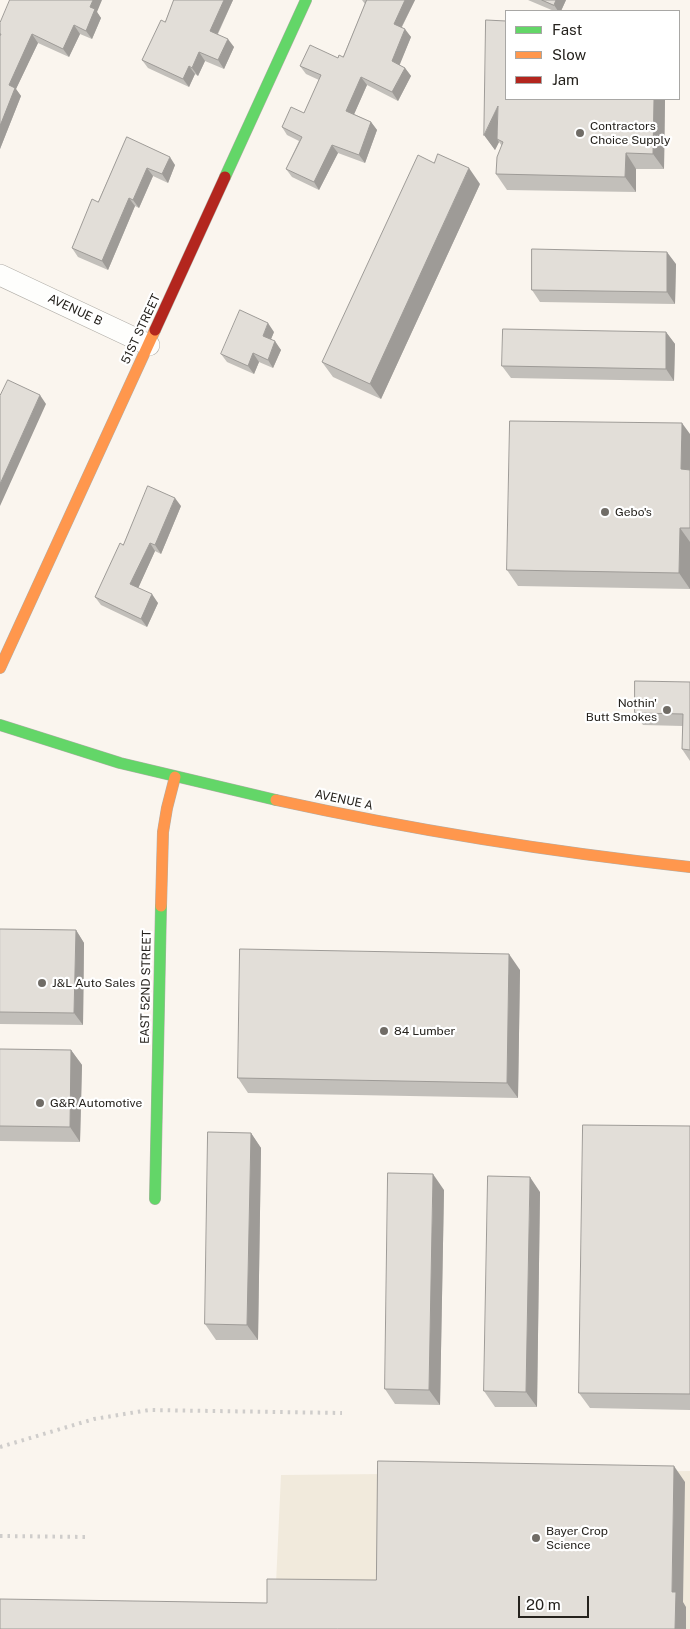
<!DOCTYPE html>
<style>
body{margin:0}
#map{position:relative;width:690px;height:1629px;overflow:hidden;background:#faf5ee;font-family:"Public Sans",sans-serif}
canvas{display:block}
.legend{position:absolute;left:505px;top:10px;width:175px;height:90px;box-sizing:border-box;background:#fff;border:1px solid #a8a7a5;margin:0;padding:6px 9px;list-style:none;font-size:15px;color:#25221d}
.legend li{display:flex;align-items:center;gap:10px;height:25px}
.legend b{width:25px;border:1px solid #a8a7a5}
.scale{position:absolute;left:518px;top:1596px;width:71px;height:22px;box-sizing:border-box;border:2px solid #25221d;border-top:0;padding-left:6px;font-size:15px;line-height:18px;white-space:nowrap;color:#25221d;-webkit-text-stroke:4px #fff;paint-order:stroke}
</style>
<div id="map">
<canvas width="690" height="1629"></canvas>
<ul class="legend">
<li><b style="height:6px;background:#63d668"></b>Fast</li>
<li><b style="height:6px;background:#ff974d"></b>Slow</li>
<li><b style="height:6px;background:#b3261e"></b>Jam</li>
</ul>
<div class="scale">20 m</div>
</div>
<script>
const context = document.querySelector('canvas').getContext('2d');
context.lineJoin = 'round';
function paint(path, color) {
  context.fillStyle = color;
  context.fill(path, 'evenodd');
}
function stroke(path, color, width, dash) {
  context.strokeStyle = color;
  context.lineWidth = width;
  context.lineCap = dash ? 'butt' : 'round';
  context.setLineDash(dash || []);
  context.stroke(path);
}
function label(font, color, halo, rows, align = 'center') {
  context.font = font + ' "Public Sans",sans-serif';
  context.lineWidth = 4.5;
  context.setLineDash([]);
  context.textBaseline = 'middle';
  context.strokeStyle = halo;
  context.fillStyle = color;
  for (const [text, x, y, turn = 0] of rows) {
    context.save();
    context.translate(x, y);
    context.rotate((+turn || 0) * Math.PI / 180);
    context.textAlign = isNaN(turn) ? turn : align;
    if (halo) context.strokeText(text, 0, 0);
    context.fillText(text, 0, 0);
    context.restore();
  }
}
paint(new Path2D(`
 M690,1471v158h-690l274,-2 7,-152z`), '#f1eadc');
const street = new Path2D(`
 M0,275l149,70`);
const fast = new Path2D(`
 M225,177l81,-177
 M0,725l120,38 156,37
 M155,1199l6,-293`);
const slow = new Path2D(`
 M0,668l155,-338
 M276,800c137,30 275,52 414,67
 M161,906l2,-74 4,-24 8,-31`);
const jam = new Path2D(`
 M155,330l70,-153`);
stroke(street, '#b1aea8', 22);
stroke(fast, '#b1aea8', 12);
stroke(slow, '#b1aea8', 12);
stroke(jam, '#b1aea8', 12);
stroke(street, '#fefefc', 21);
stroke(fast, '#63d668', 11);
stroke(slow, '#ff974d', 11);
stroke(jam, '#b3261e', 11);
stroke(new Path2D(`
 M0,1447l94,-28 55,-9 193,3
 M0,1536l88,1`), '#cfcdcb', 4, [2.5, 5]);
paint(new Path2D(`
 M174,0h59l-15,34 16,13 -10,22 -19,-8 -7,15 -3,-2 -6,13 -41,-19 -6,-8 23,-38z
 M362,0h53l-13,27 9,10 -12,28 6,3 6,8 -13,25 -31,-16 -13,29 17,8 6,8 -12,33 -27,-10 -19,37 -27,-13 -6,-8 13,-28 -12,-6 -5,-8 22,-14 15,-33 -13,-6 -6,-8 43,-9 22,-53z
 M528,0h38l-5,11h-7z
 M97,12l4,6 -9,21 -12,-5 -11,23 -31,-14 -22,46 5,7 -21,53v-126z
 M665,99l-1,70h-28v23l-129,-2 -11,-16 6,-28 -3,-4 -4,8 -11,-15z
 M127,137l48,28 -7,18 -15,-7 -14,32 -4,-2 -27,64 -30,-13 -6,-9 26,-46z
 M480,184l-99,215 -48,-22 -11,-15z
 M676,264l-1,40 -135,-2 -8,-12z
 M274,332l-3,7 10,11 -8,18 -14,-6 -5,12 -27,-12 -6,-8z
 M666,332l9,12 -1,37 -163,-3 -9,-12z
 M690,434v155l-172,-3 -11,-16z
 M181,506l-20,48 -6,-3 -17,37 20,15 -11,24 -46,-22 -6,-8 28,-52z
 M690,682v79l-8,-12 1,-23 -40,-1 -8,-12z
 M0,929l76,1 8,13 -1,82 -83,-1z
 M520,970l-2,128 -270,-5 -10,-15z
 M0,1049l71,1 11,15 -2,77 -80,-1z
 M690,1126v284l-100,-2 -11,-15z
 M251,1133l10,15 -3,192h-42l-11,-16z
 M444,1190l-4,215 -45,-1 -10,-15z
 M540,1192l-3,215h-42l-11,-16z`), '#c2bfba');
paint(new Path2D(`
 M93,0h9l-5,12 4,6 -9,21 -6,-8 4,-24z
 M224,0h9l-18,39 -5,-8z
 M405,0h10l-16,32 -5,-8z
 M556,0h10l-5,11h-3l-4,-6z
 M74,25l6,9 -11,23 -6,-8z
 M405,29l6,8 -13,32 -6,-8z
 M32,34l6,9 -22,46 5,7 -21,53v-23l9,-41z
 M228,39l6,8 -10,22 -6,-9z
 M199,52l6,9 -7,15 -6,-8z
 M189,66l6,8 -6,13 -6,-8z
 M405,68l6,8 -13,25 -6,-9z
 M361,77l6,8 -15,34 -6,-8z
 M654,99h11l-1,70 -11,-15z
 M498,106l-1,33 2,3 -4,8 -11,-15z
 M371,122l6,8 -12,33 -6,-8z
 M332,145l6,8 -19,37 -5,-8z
 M626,153l10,16v23l-11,-15z
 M170,157l5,8 -7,18 -6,-9z
 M147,168l6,8 -14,32 -6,-8z
 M469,168l11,16 -99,215 -11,-15z
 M129,198l6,8 -27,64 -6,-9z
 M667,252l9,12 -1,40 -8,-12z
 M268,323l6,9 -5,12 -6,-8z
 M666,332l9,12 -1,37 -8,-12z
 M275,341l6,9 -8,18 -5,-8z
 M253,353l6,9 -5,12 -6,-8z
 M40,395l6,9 -46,102v-22z
 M682,423l8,11v48l-9,-13z
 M175,498l6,8 -20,48 -6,-9z
 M680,528l10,14v47l-11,-16z
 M150,543l5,8 -19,42 -6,-9z
 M152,594l6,9 -11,24 -6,-8z
 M76,930l8,13 -1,82 -9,-12z
 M509,954l11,16 -2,128 -11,-15z
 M71,1050l11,15 -2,77 -10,-15z
 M251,1133l10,15 -3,192 -11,-15z
 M433,1174l11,16 -4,215 -11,-15z
 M530,1177l10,15 -3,215 -11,-15z
 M674,1466l11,16 -2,120 3,5v22h-11l-3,-37z`), '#9e9b97');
const building = new Path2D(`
 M10,0h83l-3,7 5,2 -9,22 -12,-6 -11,24 -31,-15 -23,51 6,3 -15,38v-90l1,-2h-1v-11z
 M174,0h50l-14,31 18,8 -10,21 -19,-8 -7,16 -3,-2 -6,13 -41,-19 19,-40 4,2z
 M367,0h38l-11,24 11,5 -13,32 13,7 -13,24 -31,-15 -15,34 25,11 -12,33 -27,-10 -18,37 -28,-13 16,-32 -20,-10 9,-20 13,6 17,-38 -21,-9 10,-21 28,13 1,-3 4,2z
 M542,0h14l-2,5z
 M486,20l20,1v78h148l-1,55 -27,-1 -1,24 -129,-3 1,-17 6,-15 -6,-3 1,-33 -14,29z
 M127,137l43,20 -8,17 -15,-6 -14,32 -4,-2 -27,63 -30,-13 20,-49 6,3z
 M438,154l31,14 -99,216 -48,-22 96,-207 16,8z
 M532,249l135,3v40l-135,-2z
 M240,310l28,13 -5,13 12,5 -7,19 -15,-7 -5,13 -27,-12z
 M503,329l163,3v37l-164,-3z
 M8,380l32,15 -40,89v-88z
 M510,421l172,2 -1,46 9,1v58h-10l-1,45 -172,-3z
 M148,486l27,12 -20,47 -5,-2 -20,41 22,10 -11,25 -46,-22 25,-54 3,2z
 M635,681l55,1v68l-8,-1 1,-35 -48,-1z
 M0,929l76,1 -2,83 -74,-1z
 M240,949l269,5 -2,129 -269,-5z
 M0,1049l71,1 -1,77 -70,-1z
 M583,1125l107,1v268l-111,-1z
 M208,1132l43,1 -4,192 -42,-1z
 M388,1173l45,1 -4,216 -44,-1z
 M488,1176l42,1 -4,215 -42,-1z
 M378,1461l296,5 -2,126h4l-1,37h-675v-30l267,4v-24l109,1z`);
paint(building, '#e2ded8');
stroke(building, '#9e9b97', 1);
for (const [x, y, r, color] of [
 [580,133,5,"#706c66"],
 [605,512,5,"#706c66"],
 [667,710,5,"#706c66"],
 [42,983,5,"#706c66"],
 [384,1031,5,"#706c66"],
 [40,1103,5,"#706c66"],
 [536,1538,5,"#706c66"]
]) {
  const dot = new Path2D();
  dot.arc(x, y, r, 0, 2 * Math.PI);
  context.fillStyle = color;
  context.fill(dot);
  stroke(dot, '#fff', 2);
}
label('12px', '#25221d', '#fff', [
 ["Contractors",590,126],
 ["Choice Supply",590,140],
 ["Gebo's",615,512],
 ["Nothin'",657,703,"right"],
 ["Butt Smokes",657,717,"right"],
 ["J&L Auto Sales",52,983],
 ["84 Lumber",394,1031],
 ["G&R Automotive",50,1103],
 ["Bayer Crop",546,1531],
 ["Science",546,1545]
], 'left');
label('12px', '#25221d', '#fff', [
 ["AVENUE B",75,310,25],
 ["51ST STREET",141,329,-65],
 ["AVENUE A",344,800,12],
 ["EAST 52ND STREET",146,987,-89]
]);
</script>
